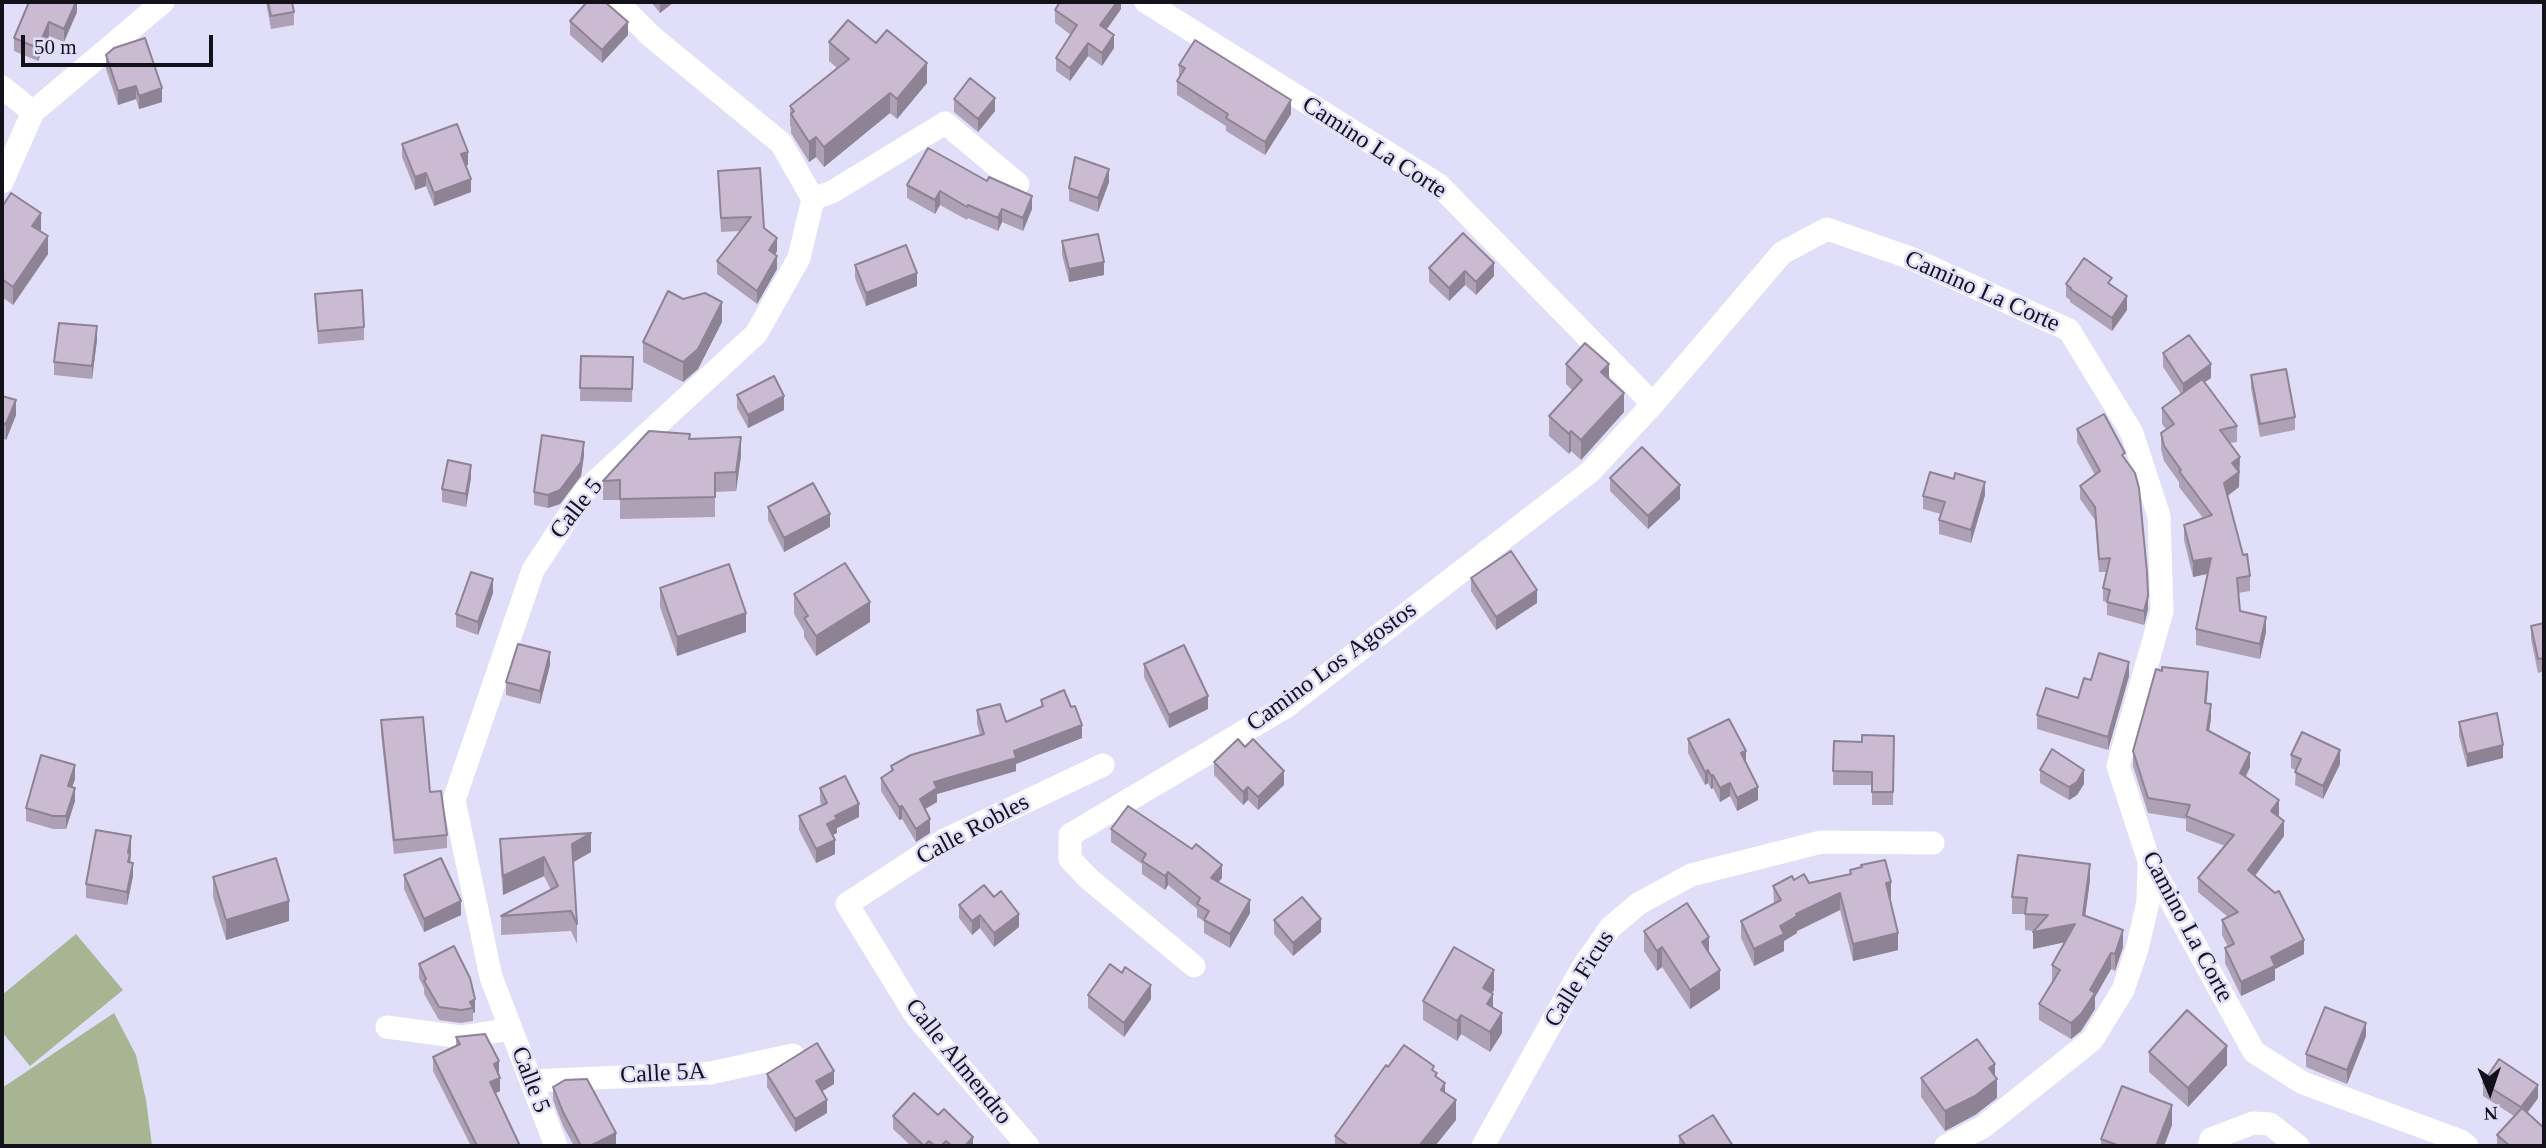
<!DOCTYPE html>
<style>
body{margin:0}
#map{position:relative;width:2546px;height:1148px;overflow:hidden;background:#e1def9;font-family:Georgia,serif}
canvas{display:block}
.frame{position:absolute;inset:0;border:4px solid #13121b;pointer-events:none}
.north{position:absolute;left:2455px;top:1057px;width:70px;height:70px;-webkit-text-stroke:5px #e1def9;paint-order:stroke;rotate:178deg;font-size:19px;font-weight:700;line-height:28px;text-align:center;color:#13121b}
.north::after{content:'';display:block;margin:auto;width:24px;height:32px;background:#13121b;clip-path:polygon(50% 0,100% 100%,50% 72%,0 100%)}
.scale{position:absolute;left:21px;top:35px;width:192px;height:32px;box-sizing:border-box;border:4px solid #13121b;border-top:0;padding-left:9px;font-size:21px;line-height:24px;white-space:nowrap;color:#13121b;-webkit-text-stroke:5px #e1def9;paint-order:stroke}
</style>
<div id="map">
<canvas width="2546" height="1148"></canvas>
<div class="frame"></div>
<div class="north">N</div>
<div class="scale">50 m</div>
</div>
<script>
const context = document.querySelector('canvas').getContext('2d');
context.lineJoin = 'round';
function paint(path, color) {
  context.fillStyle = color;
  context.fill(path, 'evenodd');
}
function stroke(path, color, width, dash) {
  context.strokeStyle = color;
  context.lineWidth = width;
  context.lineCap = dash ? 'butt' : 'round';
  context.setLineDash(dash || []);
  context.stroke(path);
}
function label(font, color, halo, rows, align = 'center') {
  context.font = font + ' Georgia,serif';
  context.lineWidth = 5;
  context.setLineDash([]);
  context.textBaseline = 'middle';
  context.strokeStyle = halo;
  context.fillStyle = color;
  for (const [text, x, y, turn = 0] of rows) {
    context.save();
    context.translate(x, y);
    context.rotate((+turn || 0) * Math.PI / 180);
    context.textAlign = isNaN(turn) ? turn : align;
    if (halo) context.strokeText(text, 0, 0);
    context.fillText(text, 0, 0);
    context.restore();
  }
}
paint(new Path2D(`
 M76,934l47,56 -93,76 -28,-34v-37z
 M114,1013l22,42 10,45 6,46h-150v-58z`), '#a8b593');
stroke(new Path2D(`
 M1146,2l293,183 214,219
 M2,87l31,25
 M2,182l31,-70 130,-110
 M813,199l19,-7 113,-69 73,61
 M1194,966l-105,-87 -19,-20v-24l217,-129 303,-234 63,-68 129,-151 45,-24 81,28 161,73 63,103 27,83 3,95 -44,155 31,95 105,191 49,31 158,58 6,5
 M387,1027l74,10 50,-8
 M531,1081l179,-8 83,-18
 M556,1146l-65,-169 -37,-177 79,-230 52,-79 171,-157 43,-76 14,-59 -32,-56 -129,-106 -35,-35
 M1028,1146l-112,-130 -69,-112 98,-64 158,-75
 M1483,1146l98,-176 29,-42 28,-24 53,-29 130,-33 112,1
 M1946,1146l37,-19 109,-87 31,-50 14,-41 11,-47 1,-38
 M2209,1146l2,-7 42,-16 17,1 28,22`), '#fff', 23);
paint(new Path2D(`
 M77,2v10l-13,30 -15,-6 -11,25 -24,-10v-13z
 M266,2h26l2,10v13l-23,4z
 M651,2h23l-14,11z
 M1121,2v7l-15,21 8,18 -12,18 -14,-10 -18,25 -14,-10v-13l15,-23 -16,-12v-13z
 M570,21l58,14 -26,28 -32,-28z
 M829,42l47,1 51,40 -30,36 -7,-6 -66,54 -8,-10 -7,5 -18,-29v-6l-1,-1v-20l47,-38 -8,-7z
 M106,55l56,47 -23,7 -3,-10 -18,6 -12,-36z
 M1179,65l112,49 -26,41 -39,-24v-5l-49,-31v-14l2,-4z
 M954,99l41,12 -17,21 -24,-20z
 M402,144l66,21 -2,1 5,26 -37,14 -8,-20 -11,4 -13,-33z
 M718,171l46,57 13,23 -2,4 2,14 -20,35 -40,-30v-13l23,-30 -19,1z
 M1109,182l-11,30 -29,-11v-13z
 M907,185l125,24 -9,22 -21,-9 -4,9 -30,-13 -1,2 -27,-15 -5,9 -28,-16z
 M2,207l38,24 8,23 -35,51 -11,-8z
 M1062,241l42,34 -35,7 -7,-27z
 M1494,263v13l-18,19 -11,-10 -16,16 -20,-19v-14z
 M855,265l62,21 -51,20 -11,-28z
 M2066,284l46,1 15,25 -15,21 -42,-29v-2l-4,-3z
 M315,294l49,33v13l-46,4z
 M722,322l-24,47 -15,13 -40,-20v-20z
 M97,340l-5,39 -38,-4v-13z
 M2163,353l48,25 -7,4 33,44v16l-7,1 10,29 -1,1v14l-11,9 15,59 7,21v15l-12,2 2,18 26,21 -6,27 -64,-14v-16l11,-55 -14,3 -9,-37v-15l19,-7 -24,-31v-5l-15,-21 -3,-12v-16l5,-4 -4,-5v-16l19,-14 -18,-27z
 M581,356l52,1 -1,45 -52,-1z
 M1566,364l43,15 15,33 -43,48 -10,-9 -2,3 -20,-18v-20l24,-25 -7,-7z
 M2251,375l44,42v13l-35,7 -9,-49z
 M737,395l47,15 -36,18 -11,-20z
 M2,396l14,19 -10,25 -4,-2z
 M2077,429l48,31 23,149 -4,16 -37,-10v-13l-4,-1v-13l4,-16h-8l-4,-52 -15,-21v-13l15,-11 -18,-33z
 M690,439l51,17 -5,35 -21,1v25l-95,2v-19h-17v-19z
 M584,455l-3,21 -21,28 -12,4 -14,-3v-13z
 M471,478l-5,29 -24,-5v-13z
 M1610,478l70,21 -32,30 -38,-38z
 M1985,495l-14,48 -32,-9v-14l2,-6 -18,-5v-13z
 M768,507l62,20 -46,25 -16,-32z
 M1471,578l66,25 -41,27 -25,-39z
 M660,588l86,44 -69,24 -17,-49z
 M493,593l-15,42 -22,-8v-13z
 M794,594l76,28 -54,34 -12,-19v-6l-10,-17z
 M2544,623v48l-6,2 -7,-34v-13z
 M1144,664l64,45 -39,19 -25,-51z
 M550,665l-10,39 -34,-9v-13z
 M2162,671l46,15 -2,17 5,15 -2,13 41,36 -4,10 33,38 -1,1 6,20 -29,40 49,78 -29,15v11l-34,16 -16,-33v-15l3,-1 -6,-12v-15l6,-3 -30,-25v-14l27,-32 -39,-15v-12l-38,-6 -15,-47v-15z
 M2129,676l-21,74 -71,-21v-14l41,-17 13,-18z
 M1041,700l41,38 -66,26v7l-79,23v8l-12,7 5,24 -14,9 -14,-23 -3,1 -18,-29v-13l10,-7v-5l89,-31 -3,-11v-14l29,12 35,-15z
 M381,720l49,72 17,43v13l-53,6 -13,-121z
 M2459,722l44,36 -36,9 -8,-31z
 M1894,736l-1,69h-21v-20h-39l1,-44 28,1z
 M1688,739l58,23 12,38 -21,11 -7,-15 -10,6 -7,-14 -2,1 -3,-6 -3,2 -17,-32z
 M1245,747l39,38 -26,25 -10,-10 -5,5 -29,-30v-13z
 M2291,755l49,9 -17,35 -28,-14 1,-15 -5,-2z
 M2040,770l44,14 -7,11 -8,5 -29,-17z
 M75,779l-3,8 3,14 -9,28h-13l-27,-8v-13z
 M820,788l39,29 -22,11v5l-5,2 3,19 -19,9 -17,-33v-14l23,-11 -2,-3z
 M1111,829l111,49 -4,4 32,31 -20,35 -26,-15v-12l-7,-4v-8l-29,-24 -3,5 -23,-16v-10l-31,-22z
 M500,839l91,13 -18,10 4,62v20l-6,-13 -70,4v-19l50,-26 -7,-14 -41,19 -3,-36z
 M131,850l-1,12 3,14 -6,29 -41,-7v-14z
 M1850,870l41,29 -1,1 8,50 -45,11 -13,-51 -43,21v2l-13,8v10l-30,15 -13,-28v-17l33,-17 -1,-18 21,-6 15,3 41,-9z
 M404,875l57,40 -37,17 -20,-43z
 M213,877l76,44 -63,19 -13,-43z
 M2090,880l-5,36 38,31 -8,24 -4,-2 -16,28v12l-14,22 -10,8 -32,-19v-16l13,-22v-17l13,-23 -32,7 1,-18 -9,-1v-16h-13v-17z
 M959,905l60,22 -25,20 -14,-19 -8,7 -13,-17z
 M1274,920l47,12 -28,24 -19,-22z
 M1644,931l65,22 11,36 -30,20 -28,-42 -5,4 -13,-20z
 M454,946l21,66 -2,1v8l-12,2 -22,-3 -15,-26v-6l-5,-10v-14z
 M1122,973l29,26 -27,38 -36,-29v-13z
 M1494,990l-2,3 1,15 9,25 -12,19 -29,-18 -4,7 -34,-21v-19z
 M2366,1036l-19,48 -41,-17v-13z
 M456,1037l43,38 1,16 -5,2 25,53h-49l-38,-75v-14l23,-11z
 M2149,1052l78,13 -39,42 -39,-35z
 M1388,1067l46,4 11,22 11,27 -21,26h-100v-10z
 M767,1074l67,10 -12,7 5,22 -32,19 -28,-45z
 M1995,1076l2,22 -22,17 -30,16 -24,-34v-19z
 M2483,1083l55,15 -10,14 16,34h-47v-11l17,-19 -31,-20z
 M553,1087l63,59h-42l-11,-20 -10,-26z
 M938,1115l35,31h-62l-18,-17v-13z
 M2172,1125l-8,21h-63v-7z
 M1679,1136l54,10h-54z`), '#aea1b5');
paint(new Path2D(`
 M76,2h1v10l-13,30v-13z
 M660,2h14l-14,11z
 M1117,2h4v7l-21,30v-14z
 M49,22v14l-11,25v-13z
 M628,22v13l-26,28v-13z
 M1114,35v13l-12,18v-13z
 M1088,43v13l-18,25v-13z
 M927,63v20l-30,36v-20z
 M136,86v13l-18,6v-14z
 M162,88v14l-23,7v-13z
 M890,93v20l-66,54v-20z
 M995,98v13l-17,21v-13z
 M1291,100v14l-26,41v-13z
 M816,137v20l-7,5v-20z
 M468,152v13l-7,3v-14z
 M1109,169v13l-11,30v-14z
 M426,173v13l-11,4v-13z
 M471,179v13l-37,14v-13z
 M940,191v14l-5,9v-14z
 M1032,196v13l-9,22v-13z
 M1002,209v13l-4,9v-13z
 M41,213v18l-9,13v-18z
 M48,236v18l-35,51v-18z
 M777,238v13l-8,12v-13z
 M777,256v13l-20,35v-13z
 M1104,262v13l-35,7v-13z
 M1494,263v13l-18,19v-13z
 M1465,271v14l-16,16v-13z
 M917,273v13l-51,20v-13z
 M2127,296v14l-15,21v-13z
 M722,302v20l-24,47 -15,13v-20z
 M97,326v14l-5,39v-13z
 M1609,364v19l-8,-11z
 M2211,364v14l-28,19v-13z
 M1624,393v19l-43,48v-20z
 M784,396v14l-36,18v-13z
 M16,400v15l-10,25v-16z
 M1571,431v20l-2,3v-20z
 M741,437v19l-5,35v-19z
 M584,442v13l-3,21 -21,28 -12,4v-13z
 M2240,457l-1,30 -15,11v-15l8,-20z
 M471,465v13l-5,29v-13z
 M1985,482v13l-14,48v-13z
 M1680,485v14l-32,30v-13z
 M830,514v13l-46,25v-14z
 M2211,558v15l-18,4v-16z
 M493,579v14l-15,42v-13z
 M1537,590v13l-41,27v-13z
 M2148,596v13l-4,16v-14z
 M870,602v20l-54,34v-20z
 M746,613v19l-69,24v-19z
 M2266,617v15l-6,27v-15z
 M550,652v13l-10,39v-13z
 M2129,662v14l-21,74v-13z
 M2208,672v14l-3,31v-14z
 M1208,696v13l-39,19v-13z
 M2211,704v14l-4,27v-15z
 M1082,725v13l-66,26v7l-79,23v8l-17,10v-13l14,-17z
 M2503,745v13l-36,9v-13z
 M2340,750v14l-17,35v-13z
 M1746,751v13l-5,-11z
 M2250,753v14l-10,20v-14z
 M75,765v14l-7,20v-13z
 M1708,770v13l-3,2v-13z
 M2084,770v14l-7,11 -8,5v-13z
 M1284,771v14l-26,25v-13z
 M1713,775v13l-2,1v-13z
 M1730,783v13l-10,6v-14z
 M1248,787v13l-5,5v-13z
 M1758,787v13l-21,11v-13z
 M75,788v13l-9,28v-13z
 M2279,800v15l-8,11v-15z
 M859,804v13l-22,11v5l-10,5v-14l8,-8z
 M902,806v13l-3,1v-13z
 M930,819v14l-14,9v-13z
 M2284,821v15l-36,49v-15z
 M591,833v19l-19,11v-19z
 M131,836v14l-1,17 -2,-14z
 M835,840v14l-19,9v-14z
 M544,857v19l-41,19v-19z
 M133,863v13l-6,29v-13z
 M2090,864v16l-7,52v-17z
 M1222,865v13l-11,13v-13z
 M1168,872v13l-3,5v-14z
 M1891,882v17l-5,1v-17z
 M1840,893v17l-43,21v2l-13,8v10l-30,15v-17l26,-23 16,-12z
 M1250,900v13l-20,35v-14z
 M289,901v20l-63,19v-20z
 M461,901v14l-37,17v-13z
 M1019,914v13l-25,20v-14z
 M980,915v13l-8,7v-14z
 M1321,919v13l-28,24v-13z
 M2075,924v16l-42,9v-17z
 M2123,930v17l-8,24v-17z
 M1898,933v17l-45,11v-17z
 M1709,937v20l-7,-15z
 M2304,940v14l-29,15v11l-34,16v-14l30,-25z
 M1662,947v20l-5,4v-20z
 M2111,953v16l-16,28v12l-14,22 -10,8v-16z
 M1494,970v20l-11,18v-20z
 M1720,970v19l-30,20v-19z
 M1151,985v14l-27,38v-14z
 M1493,994v20l-6,-10z
 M475,999v13l-2,1v-5l-3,-6z
 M1502,1013v20l-12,19v-20z
 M1461,1015v19l-4,7v-20z
 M2366,1023v13l-19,48v-14z
 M2227,1046v19l-39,42v-19z
 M499,1061v14l-5,-11z
 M1995,1064v16l2,-1v19l-22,17 -30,16v-20l44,-43z
 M834,1071v13l-18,11v-14z
 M500,1078v13l-10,5v-14z
 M1445,1083v20l-4,-13z
 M2538,1085v13l-17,23v-14z
 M827,1100v13l-32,19v-13z
 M1456,1100v20l-21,26h-16z
 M2172,1105v20l-8,21h-8z
 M616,1133v13h-26z
 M973,1137v9h-8z`), '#8d8394');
const building = new Path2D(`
 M29,2h47l-12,27 -15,-7 -11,26 -24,-10z
 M268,2h24l2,10 -23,4z
 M587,2h18l23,20 -26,28 -32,-29z
 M1060,2h57l-17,23 14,10 -12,18 -14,-10 -18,25 -14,-10 21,-33 -22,-15z
 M848,20l28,23 11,-13 40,33 -30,36 -7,-6 -66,54 -8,-10 -7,5 -18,-28 3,-3 -4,-5 59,-47 -20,-17z
 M145,38l17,50 -23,8 -3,-10 -18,5 -12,-36 8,-7z
 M1195,40l96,60 -26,42 -39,-24 2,-4 -51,-33 8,-13 -6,-3z
 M970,78l25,20 -17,21 -24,-20z
 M457,124l11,28 -7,2 10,25 -37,14 -8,-20 -11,4 -13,-33z
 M928,148l59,33 2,-4 43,19 -9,22 -21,-9 -4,9 -30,-13 -1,2 -27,-16 -5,9 -28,-15z
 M1075,157l34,12 -11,29 -29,-10z
 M760,168l4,60 13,10 -8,12 8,6 -20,35 -40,-30 34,-44 -30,1 -3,-47z
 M11,193l30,20 -9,13 16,10 -35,51 -11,-8v-72z
 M1463,233l31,30 -18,19 -11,-11 -16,17 -20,-20z
 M1098,234l6,28 -35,7 -7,-28z
 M906,245l11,28 -51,20 -11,-28z
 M2084,258l28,20 -4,5 19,13 -15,22 -42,-29 1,-1 -5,-4z
 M362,290l2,37 -46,4 -3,-37z
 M668,291l15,8 22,-6 17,9 -24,47 -15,13 -40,-20z
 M59,323l38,3 -5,40 -38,-4z
 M2189,335l22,29 -28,20 -20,-31z
 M1585,343l24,21 -8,8 23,21 -43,47 -10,-9 -2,3 -20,-18 33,-36 -16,-16z
 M581,356l52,1 -1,32 -52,-1z
 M2286,369l9,48 -35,7 -9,-49z
 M774,376l10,20 -36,19 -11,-20z
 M2202,379l35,47 -17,4 20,27 -8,6 7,9 -15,11 19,72 4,-1 3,22 -13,2 3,33 26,6 -6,27 -64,-15 15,-71 -18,3 -9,-36 28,-10 -33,-44 2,-1 -17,-24 -3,-13 13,-9 -12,-16z
 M2,396l14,4 -10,24 -4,-1z
 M2104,414l21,39 -3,2 13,18 4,15 8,84 1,24 -4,15 -37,-9 3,-12 -7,-2 7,-30 -11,1 -4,-52 -15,-21 20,-15 -23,-42z
 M649,431l41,3 -1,5 52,-2 -5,35 -21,1v24l-95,2v-19l-17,1z
 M542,435l42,7 -3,20 -21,28 -12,5 -14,-3z
 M1642,447l38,38 -32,31 -38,-38z
 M448,460l23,5 -5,29 -24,-5z
 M1930,472l24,7 1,-6 30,9 -14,48 -32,-10 6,-18 -22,-6z
 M813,483l17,31 -46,24 -16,-31z
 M1511,551l26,39 -41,27 -25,-39z
 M845,563l25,39 -54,34 -12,-18 4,-2 -14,-22z
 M729,564l17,49 -69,24 -17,-49z
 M471,572l22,7 -15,43 -22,-8z
 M2544,623v35l-6,1 -7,-33z
 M518,644l32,8 -10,39 -34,-9z
 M1184,645l24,51 -39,19 -25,-51z
 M2099,653l30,9 -21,75 -71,-22 9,-27 32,10 6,-20 7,2z
 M2162,667l46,5 -3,31 6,1 -4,26 43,23 -10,20 39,27 -8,11 13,10 -36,49 27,23 4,-2 25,49 -33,17 4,9 -34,16 -16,-34 9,-4 -12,-24 16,-8 -40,-34 36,-43 -48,-19 4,-11 -42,-7 -15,-47 23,-82 6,2z
 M1064,690l7,17 4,-1 7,19 -68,26 2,7 -82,24 3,6 -17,11 10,20 -14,10 -14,-23 -3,1 -18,-29 12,-8 -2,-4 20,-11 73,-21 -7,-24 23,-6 6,18 37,-16 -2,-6z
 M2497,713l6,32 -36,9 -8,-32z
 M423,717l7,75 11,-1 6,44 -53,5 -13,-120z
 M1729,719l17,32 -5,2 17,34 -21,11 -7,-15 -10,5 -7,-13 -2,1 -3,-6 -3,2 -17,-33z
 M2302,732l38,18 -17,36 -28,-14 6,-13 -10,-4z
 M1862,735l32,1 -1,56h-21v-20l-39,-1 1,-30 28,1z
 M1238,739l7,8 8,-8 31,32 -26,26 -10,-10 -5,5 -29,-30z
 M2052,749l32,21 -7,12 -8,5 -29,-17z
 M41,755l34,10 -7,21 7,2 -9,28h-13l-27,-8z
 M845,776l14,28 -24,12 2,3 -10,5 8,16 -19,9 -17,-33 28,-13 -7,-15z
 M1128,806l64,43 4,-5 26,21 -11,13 39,22 -20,34 -26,-14 5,-9 -12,-7 3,-6 -32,-26 -3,4 -23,-15 4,-7 -35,-25z
 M96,830l35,6 -3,17 2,1 -2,8 5,1 -6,29 -41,-8z
 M591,833l-19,11 5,80 -6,-13 -70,5 57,-30 -14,-29 -41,19 -3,-37z
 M2018,855l72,9 -7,51 40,15 -8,24 -4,-1 -21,37 5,3 -14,21 -10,9 -32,-19 21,-34 -8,-5 23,-41 -42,8 15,-17 -23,-1 2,-16 -15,-1z
 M276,858l13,43 -63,19 -13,-43z
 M441,858l20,43 -37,18 -20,-44z
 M1885,860l6,22 -5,1 12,50 -45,11 -13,-51 -44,21 1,2 -17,10 4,8 -30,15 -13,-28 40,-21 -8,-14 19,-10 2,4 10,-6 5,9 42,-9 -1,-4 12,-3 -1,-2z
 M984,885l10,12 7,-6 18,23 -25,19 -14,-18 -8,6 -13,-16z
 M1302,897l19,22 -28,24 -19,-23z
 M1687,903l22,34 -7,5 18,28 -30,20 -28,-43 -5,4 -13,-20z
 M454,946l16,32 5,21 -5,3 3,6 -12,2 -22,-3 -15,-26 2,-2 -7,-15z
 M1454,947l40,23 -11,18 10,6 -6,10 15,9 -12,19 -29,-17 -4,6 -34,-20z
 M1110,964l12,9 3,-6 26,18 -27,38 -36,-28z
 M2325,1007l41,16 -19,47 -41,-16z
 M2187,1010l40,36 -39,42 -39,-36z
 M485,1034l14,27 -5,3 6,14 -10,4 30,64h-43l-44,-89 27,-13 -4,-7z
 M1977,1039l18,25 -6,4 8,11 -22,17 -30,15 -24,-33z
 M817,1043l17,28 -18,10 11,19 -32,19 -28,-45z
 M1404,1045l30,21 -2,4 5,3 -2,3 10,7 -4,7 15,10 -37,46h-70l-14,-10 51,-71 2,2z
 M2499,1059l39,26 -17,22 -38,-24z
 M587,1079l29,54 -26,13h-9l-18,-34 -10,-25 12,-7z
 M2122,1086l50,19 -16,41h-36l-19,-7z
 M914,1093l24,22 6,-6 29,28 -8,9h-13l-6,-5 -5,5h-6l-6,-5 -5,5 -31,-30z
 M2522,1108l22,20v18h-34l-13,-11z
 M1713,1115l20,31h-47l-7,-10z`);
paint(building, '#cabbd3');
stroke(building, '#8d8394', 2);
label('24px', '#13121b', '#e1def9', [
 ["Camino La Corte",1374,148,33],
 ["Camino La Corte",1982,292,24],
 ["Calle 5",577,509,-52],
 ["Camino Los Agostos",1332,667,-36],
 ["Calle Robles",973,830,-28],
 ["Camino La Corte",2187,927,62],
 ["Calle Ficus",1580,979,-58],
 ["Calle Almendro",958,1062,51],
 ["Calle 5A",663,1074,-3],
 ["Calle 5",530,1080,69]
]);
</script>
